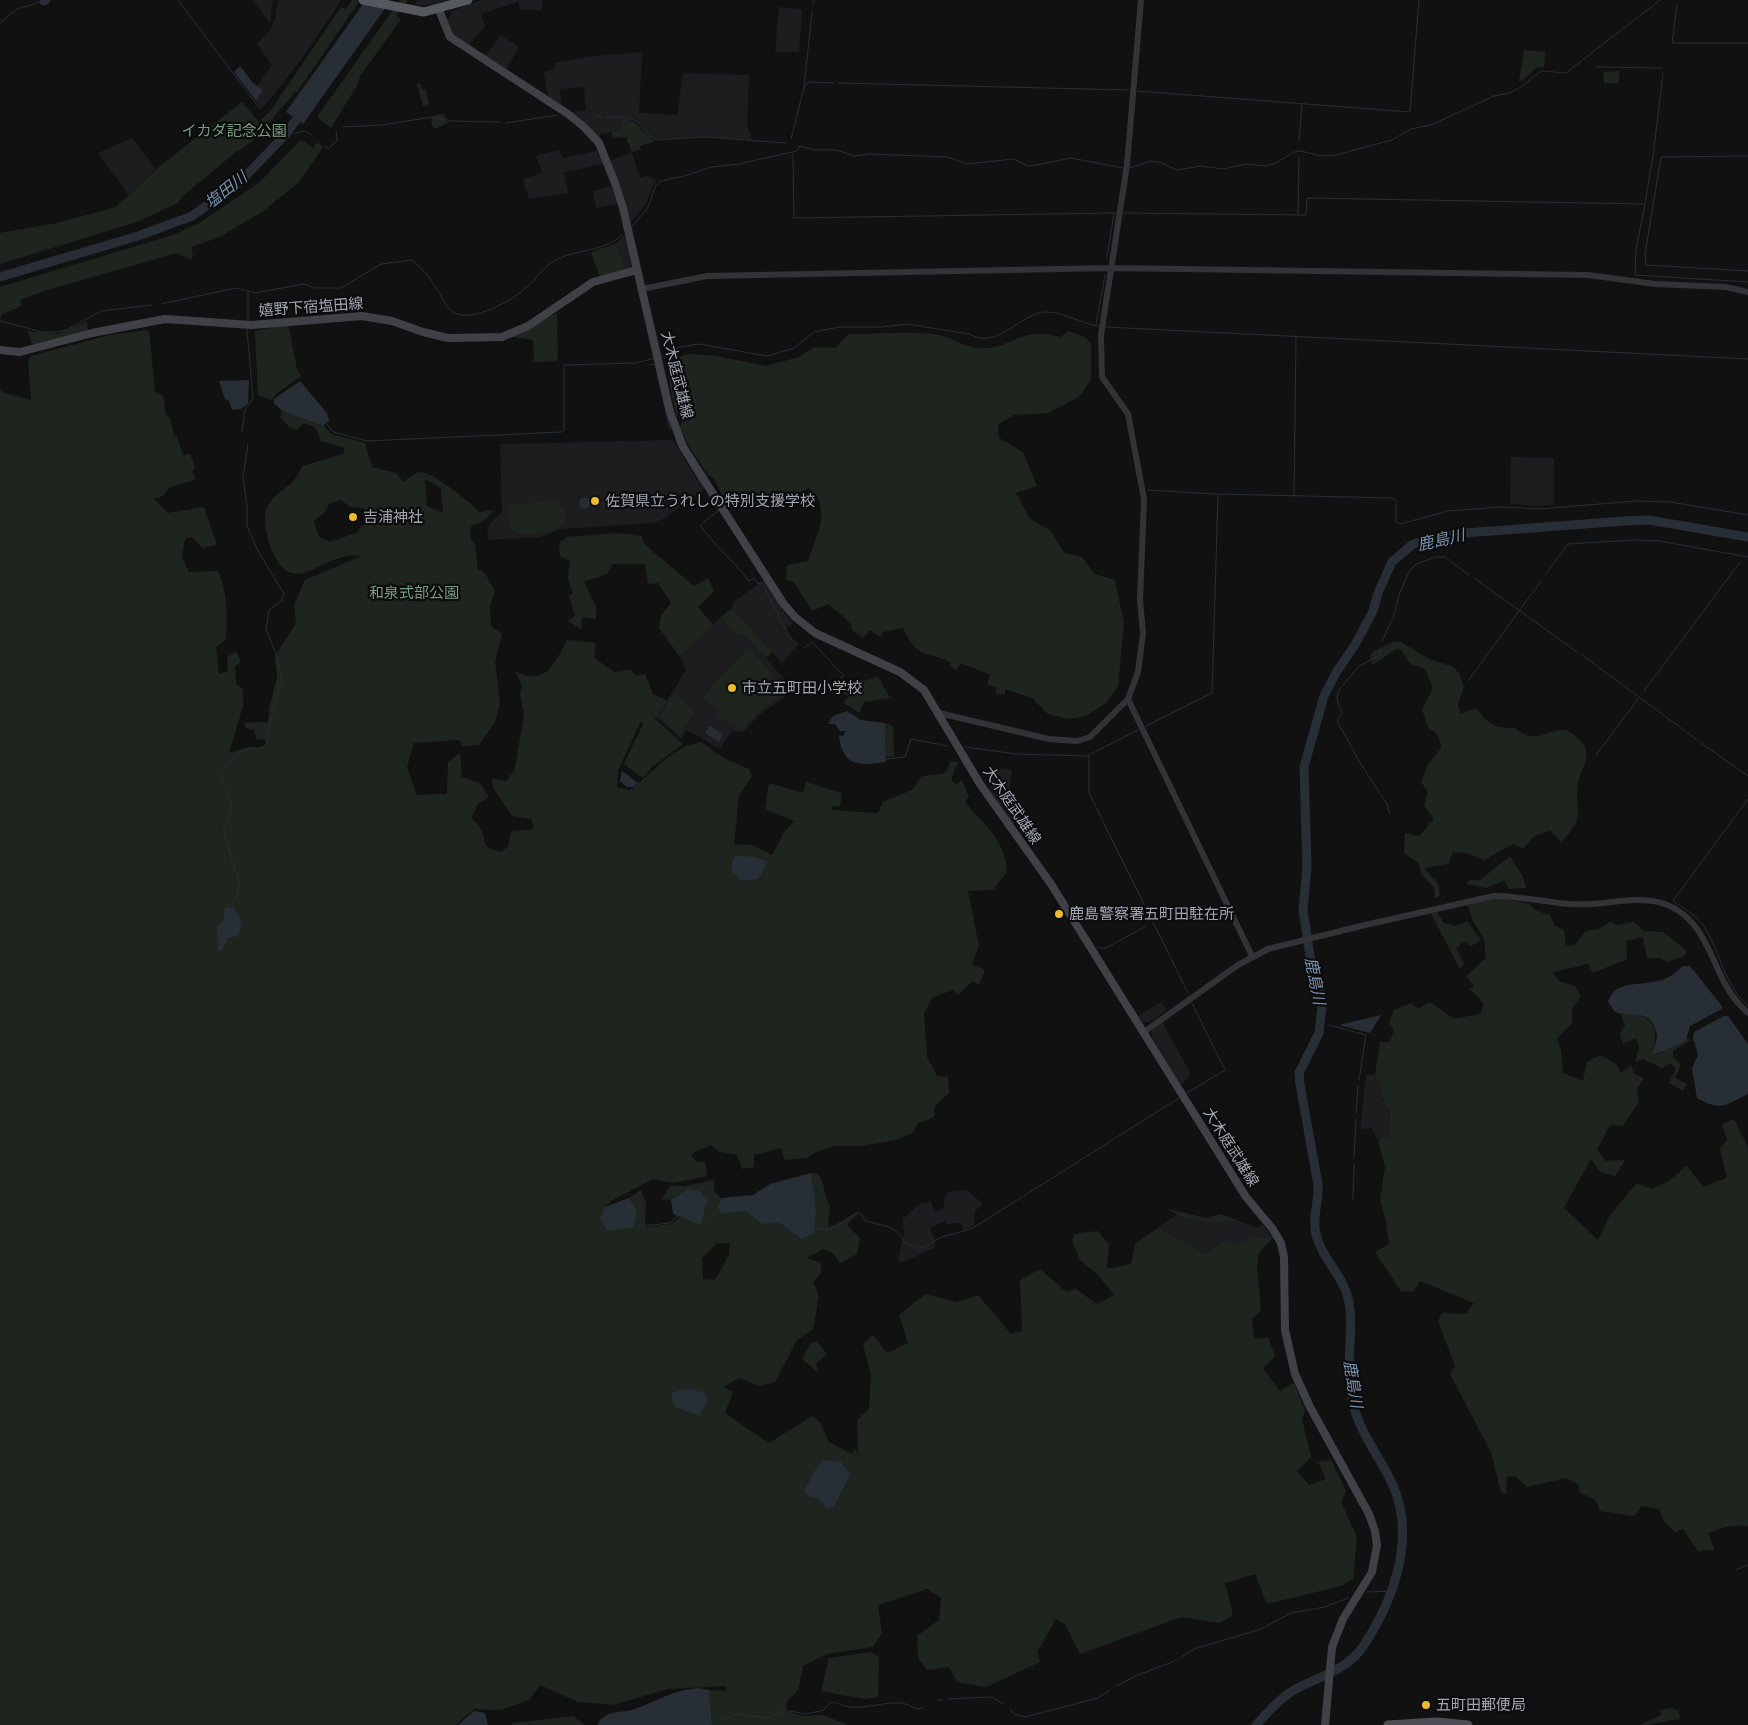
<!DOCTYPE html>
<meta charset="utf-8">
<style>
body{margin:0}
canvas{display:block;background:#111112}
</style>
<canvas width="1748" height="1725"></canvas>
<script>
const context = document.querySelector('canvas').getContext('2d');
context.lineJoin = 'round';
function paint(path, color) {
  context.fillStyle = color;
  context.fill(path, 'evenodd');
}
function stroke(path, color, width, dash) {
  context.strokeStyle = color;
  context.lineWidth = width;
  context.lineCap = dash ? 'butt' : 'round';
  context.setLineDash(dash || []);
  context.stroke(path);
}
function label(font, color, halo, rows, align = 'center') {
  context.font = font + ' "Exo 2","Noto Sans JP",sans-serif';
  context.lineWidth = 4.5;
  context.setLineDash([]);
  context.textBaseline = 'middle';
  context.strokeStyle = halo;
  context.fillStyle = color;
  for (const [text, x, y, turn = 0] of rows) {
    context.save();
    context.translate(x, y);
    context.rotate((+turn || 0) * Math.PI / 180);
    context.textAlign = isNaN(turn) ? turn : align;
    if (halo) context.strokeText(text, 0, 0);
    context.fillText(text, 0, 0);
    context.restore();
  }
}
paint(new Path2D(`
 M253,0h20l-3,23z
 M278,0h62l-5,10 -38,55 -35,44 -6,-8 7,-11 -6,-4 15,-21 -15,-21 12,-12 6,-13z
 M418,0h30l-12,4 -22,2z
 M481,0h62l-1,10h-22l-2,-8 -37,12 4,12 -16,19 -17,-11 -5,-13 5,-10z
 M779,7l23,3 -3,42h-24z
 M501,35l18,12 -13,23 -21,-13z
 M642,52l-3,61 38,2 6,-42 66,2 -2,49 5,16 -50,-3 -46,2 -7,-2 -11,-15 -7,-3 -12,11 -19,4v5l-29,-27 15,-2 -2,-23 -24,2 1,16 -13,-9 -4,-24 11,-4 -1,-5 41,-7z
 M132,138l24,31 -27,26 -31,-42z
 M559,150l4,8 34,-7 6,13 -39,8 4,21 -39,6 -6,-20 19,-6 -6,-17z
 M632,152l8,26 7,-2 9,4 -11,25 -15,18 -20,-62z
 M611,186l6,18 -21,4 -3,-17z
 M625,235l8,33 -6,2 -12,-26z
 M673,440l30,50 -38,28 -11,5 -94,6 -20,8 -51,3 -2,-8 4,-10 11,-10 -2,-68z
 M1511,457l43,1v47l-22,1 -22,-3z
 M764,581l29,43 -8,6 13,15 -16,18 -50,-55 1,-6z
 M720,618l17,17 5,-1 24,24 21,24 3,11 -31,22 -16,17 -11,-1 -12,18 -33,-19 -6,9 -24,-22 29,-47 -6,-13z
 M994,768l18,2 -3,20 13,29 -10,5 -22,-34z
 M1161,1002l6,8 -18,12h-6l-5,-6z
 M1162,1022l29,52 -10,11 -27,-44 -3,-9z
 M1366,1075h9l6,8 1,17 8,10 -1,26 -11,4 -7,-12 -11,1z
 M967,1190l16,14 -8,7 -1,14 -11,6 -2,-8 -14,1 -1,-3 -16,7 5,13v7l-35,15 -2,-5 6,-23 -1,-16 16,-15 12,-3 4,11 8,-4 4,-16z
 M1176,1215l30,7 33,-1 17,7 7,-3 10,13 -20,-1 -16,6 -14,-1 -17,12 -48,-26z`), '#1d1d1f');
paint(new Path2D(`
 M352,0h8l-56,82 -51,59 -21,14 -48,40 -6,8 -41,19 -137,42v-31l57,-10 59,-16 43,-40 83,-65 17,20 12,-12 70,-103 5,2z
 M400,0h8l-12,16 5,3 -41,57 -2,8 -27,44 -14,-11z
 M1524,50l21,2 -1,15 -8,1 -14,13h-3z
 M1619,71v12h-15l-1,-11z
 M420,83l2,6h4l3,15 -6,2 -6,-22z
 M443,114l5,9 -14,6 -3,-8 2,-5z
 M622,119c17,0 20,15 33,22l-15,5 1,3 -9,3 -6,-15 -12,1 -3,-6 8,-2z
 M301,140l12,8 4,-6 6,5 -25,36 -35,28 -43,26 -29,10 2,8 -2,5 -14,-7 -133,38 -24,9 2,6 -20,8 -2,7v-34l173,-52 28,-13 59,-40z
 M615,244l12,26 -27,7 -9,-25z
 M557,313l1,48 -24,1 -1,-22 -25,-4z
 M87,321l1,11 -55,14 -6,-15 31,3z
 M288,324l9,45 4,7 -25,18 -4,6 -14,-5 -3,-64z
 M149,330l6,62 8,4 3,19 4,3 4,17 3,2 6,18 7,-1 5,13 -3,5 4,7 -27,9 -6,8 -9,3 14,14 36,-6 13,38 -14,3 -11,-11 -7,2 -3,18 7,15 29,-1c10,23 9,45 8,69l-10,7 3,27 9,-3 -1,-14 9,-6 5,11 -6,4 1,18 7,5v17l-14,47 20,-6 11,1 5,-3 1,-5 -10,-1 -2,-9 -9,-2v-5l23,-1 1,-14 8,-30 -2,-22 21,-33 -2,-18 11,-25 57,-24c-37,-8 -69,49 -91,-8 -4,-10 -8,-27 -5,-38 5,-15 20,-20 29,-31 3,-3 5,-9 7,-13l41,-12 2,-6 -24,-7 -6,-14 -11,-4 -8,7 -6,-2 -10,-11 2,-6 43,16 6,7 34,9 7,24 24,6 7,9c5,-3 11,-9 17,-10 10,-2 52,31 59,40l16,-2 -12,11 -12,5 -1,12 5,7 3,25 6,2 11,19 -5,15 1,20 11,8 -7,27 5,43 -5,18 -16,23 -16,1 -4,-6 -45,3 -7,24 10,28 30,-1 1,-32 12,-9 2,24 19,7 8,13 -11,7 -7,14c4,4 9,8 11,13 4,16 2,15 18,21l8,-5 3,-16 23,-2 -3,-10 -19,-3 -19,-29 -1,-8 15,2 8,-13 9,-54 -4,-19 2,-9 -7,-15c31,16 39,-7 52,-31l29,3 -2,15 20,14 17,-2 5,6 9,-2 8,20 14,7 -10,16 -3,1 29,26 -31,23 -9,11 -19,-14 19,-40 -2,-3 -23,49 -1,17 13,3c24,-17 40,-43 71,-48l24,17 24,10 3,7 -13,20 -5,48 18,1 20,10 13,-24 9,-10 -29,-12 4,-26 34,10 3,-11 36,11 -2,13h-8l-1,4 47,3 5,-11 29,-12 10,-14 20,-2 5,-3 3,-10 8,1 -7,17 5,6 6,-5 7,16 -4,6c20,24 40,37 42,70l-14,18 -25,1 11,55 -7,18 13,6 -6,15 -6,-4 -15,14 -5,-5 -20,7 -9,16 3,44 10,19 11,1 1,16 -14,13 -1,11 -17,7 -3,8 -18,8 -35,6h-26l-19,6 -9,6 -22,2 -4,-12 -27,7v12l-12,2 -5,-14 -17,-3 -9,-7 -20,9 4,7 10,1 2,14 -33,7 -21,-4 -42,22 -6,6 32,4 -8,-13 12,-8 5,13 -1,24 26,-3 11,-8 19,8 -15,-34 -15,10 -9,-1 8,-13h15l29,-6v11l7,7 -3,9 27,4 17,13 18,-1 36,-16 -5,-34h6c9,8 6,23 13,33l-2,21c12,-3 20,-11 32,-16l-13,14 13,13 -3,16 -17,9 -6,-9 -11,-5 -16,9 14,5v10l-8,9 6,14 -6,33 -16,11 -22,42 -15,4 -21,-8 -15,9 9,5 -8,21 44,30 43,-27 8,6 9,20 23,12 4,-6 2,12 -1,-40 12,-11 2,-34 -8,-31 10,-9 14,18 21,-10 -9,-28 26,-21 32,8 21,-7 33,39 11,-3 -2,-51 20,-11 26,23 10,-3 21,15 17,-9 -16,-20 -18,-15 -8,-19 3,-7 23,-3 11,14 -2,24 24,-5 4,-20 23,-16 48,26 17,-12 14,1 16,-6 20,1 -14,14 -2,14 4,44 -9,9 2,20 14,-2 7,19 -12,13 17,22 14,-8 11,28 -3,8 9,38 -14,14 12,14 17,-6 -8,-17 13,-2 15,31 -5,11 16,35 -4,42 -12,7 -74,18 -12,-30 -30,9 8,32 -13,8 -39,-6 -101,37 -15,-30 -9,-5 -19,33 3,10 -54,25 -29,-5 -8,-15 -22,3 -9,-12 -1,-22 22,-16 2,-22 -14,-9 -49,16 4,28 -9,14 -46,7 -24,12 -5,24 -11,11 -1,10 17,5 20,-1 25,10h-136l-3,-35 18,1 -1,-5 -58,3 -55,16 -35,-3 -38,-17 -11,15 -29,10 -26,-1 -19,16h-455v-1337l5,5 26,7 -3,-40 3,-4 79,-21zM425,479l16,9 2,25 -16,-7zM341,500l9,7 13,1 3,13 -10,12 -26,9 -11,-5 -5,-16 10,-8 5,-9zM717,1243h13l-1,12 -14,25 -12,-1 -1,-21z
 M1069,331l16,6 6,7v35l-12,18 -31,16 -34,2 -16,9 1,14 24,14 14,34 -21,7 14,26 20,11 14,23 18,4 12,17 21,6 9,44 -6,62 -12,17 -20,13 -18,3 -20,-5 -16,-16 -27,-9v5h-10l2,-6 -10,-4 3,-9 -29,-12 -5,7 -6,-4 1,-4c-28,-12 -33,-3 -48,-34l-20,4 -3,5 -10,-7 -7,8 -11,-8 -1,-7 -23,-19 -16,7 -18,-29 -8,-2 1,-15 21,-4c8,-24 25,-53 1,-73l-32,21 -38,-2 -16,-10 -10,-20 -5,-2 -20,-30 -8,-18 2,-4 -7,-13 -7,-35 7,-17 14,-4 27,2 50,10 33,-9 15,-10 21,1 14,-14c27,0 57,-3 84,0 16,1 31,14 47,14 32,2 40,-23 80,-11z
 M555,502c6,4 11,7 10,15 -2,18 -34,16 -46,17l-10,-7 -2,-23z
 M616,533l26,3 2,8 50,42 14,-8 6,13 -16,16 15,18 -33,32 -21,-29 2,-13 10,-12 -13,-20 -10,1 -3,-20h-32l-6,10 -23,8 12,25v12l-14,-2 -1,12 -13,-8 7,-5 -6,-20 4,-3 -5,-14 2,-18 -10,-5 -1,-13 8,-6z
 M732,608l40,44 -6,6 -24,-24 -5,1 -17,-17z
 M1393,642h8l28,17 24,8 6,6 5,13 -6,18 2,10 16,-6c13,17 18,20 39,20 22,21 41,-7 56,5 6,4 14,10 15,17 3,10 -6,22 -8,33 -4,27 9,34 -17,59l-11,-12 -17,7 -10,12 -10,-5 -29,16 -17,-7 -14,-1 -5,12 -24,4 14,16 2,12 -5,2 -1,-11 -13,-13 -2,-11 -15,-10 1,-20 14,3 15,-17 -10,-13 4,-14 -7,-10 7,-18 13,-16c-1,-11 -3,-15 -12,-19l-7,-19 11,-22 -8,-19 -16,-6 -7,-13 -6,-1 -23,16 -3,-5 2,-8z
 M749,648l34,38 -1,9 -22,15 -19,20 -24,-13 1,-7 -15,-11 10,-15z
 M878,677l12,21 -26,4 -5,11 -16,-11 6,-5 -10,-7 21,-10 4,1z
 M674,692l20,20 -14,24 -20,-19z
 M885,723l8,3 1,31 -8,-1z
 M1510,856l13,21 3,11 -17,1 -5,-9 -17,8 -21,-4 4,-4h10z
 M1501,898l28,6 8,7 13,4 5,11 9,4 2,16 9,-1 11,-14 13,-2 11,-7 7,3 17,-3 10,9 19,1 24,19 -3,5 -17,6 -7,-4h-13l-4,-21 -17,4 1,18 -34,14 -5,-9 -35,8 6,9 16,5 6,10 -9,13v14l-15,16 4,11 2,23 20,8 4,-19 14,-7 16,10 4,8 10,-8 3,9 10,4 -7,10 2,14 -17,24 -12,-1 -13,25 9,11 19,-1 -10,16 -15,-4 -9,-13 -27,49 34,32 12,-25 27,-32 15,6 14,-6 21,-17 16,21 24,-9 -7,-29 7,-9 -5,-15 12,-6 14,28v379c-11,-2 -28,1 -40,7l7,17 -17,1 -15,-22 -8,3 -11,-11 -5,-12 -18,-3 -6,10 -35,-5 -5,-11 -16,-8v-7l-13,-7 -39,9 -12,-11 -8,1 -1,17 -5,-2 -10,-40 -41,-78 5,-8 -17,-45 4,-8 24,1 8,-11 -54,-22 -7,11 -12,-1 -26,-39 14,-8 -3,-23 -6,-21 5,-33 -7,-27 11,-4 1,-26c-13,-15 -5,-20 -15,-35l5,-33h10l4,-12 -5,-7 5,-13 17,-7 7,6 12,-7 24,17 26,-5 4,-10 -14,-15 4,-3 -8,-10 20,-18 -2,-19 -12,-20 -4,-14z
 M1437,912l7,11 12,3 11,-5 14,19 -10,6 -6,-5 -9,7 8,16 -4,5 -29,-55z
 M1628,1012c25,5 32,15 24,40l7,2 9,-7 19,-9 4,2 -18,11v6l8,8 -6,13 12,6 -4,7 -14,-8 7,-15 -5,-5 -9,5 -19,-9 -8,3 4,-15 -3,-9 -13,6 -3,-10 5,-9 -4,-10z
 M1168,1209l38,9 15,-4 18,7c-23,1 -51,4 -71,-12z
 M817,1341l10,13 -11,9 2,9 -16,-13 9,-16z
 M871,1652l8,5 -1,40 -13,2 -44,-8 8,-33z
 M1671,1708l7,3 3,8c-14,1 -27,6 -41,6l21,-10 -1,-5z
 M573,1716l12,9h-74l2,-2z`), '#1d251e');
paint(new Path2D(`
 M366,0h25l-88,124 -17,-12z
 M240,66l13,17 10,7 -7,11 -22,-29z
 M249,380l-1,24 -7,5 -9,1 -3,-9 -4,-2 -6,-18z
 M300,381l27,32 2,7 -6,6 -41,-15 -8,-8v-4z
 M579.5 503a5.5 5.5 0 1 1 11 0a5.5 5.5 0 1 1-11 0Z
 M847,711l14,9 24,3 1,39c-26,4 -44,5 -47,-27l4,1 3,-5h-6l-5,-7h-7l5,-8z
 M710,726l13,8 -4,8 -14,-9z
 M622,771l16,12 -5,4h-6l-7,-6z
 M735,856l20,1 12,4 -1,5 -8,13 -17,2 -9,-10v-10z
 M233,907c8,10 11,17 5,29l-10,2 -6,13 -4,-1 -1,-23c7,-5 8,-9 6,-18z
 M1683,966h7l32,40v3l-32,17 -4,14c-9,4 -26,14 -33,14 -1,-6 5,-13 4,-19 -5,-28 -26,-17 -42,-23l-7,-10c7,-25 39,-14 59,-24 6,-3 11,-8 16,-12z
 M1381,1015l-11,18 -31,-8z
 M1724,1016h4l20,28v50c-24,11 -26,18 -51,4l-5,-30 6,-13 -5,-17 1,-6z
 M811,1173l5,34 -2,26 -12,6 -22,-16 -18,1 -17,-13 -25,2 -2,-6 3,-9 32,-3 17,-11z
 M686,1190l14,1 7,9 -6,25 -28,-11 -2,-14z
 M629,1198l8,13 -4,16 -26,4 -7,-12 5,-12z
 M685,1389l19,3 4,7 -8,17 -25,-9 -4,-14z
 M824,1460l17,2 9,12 -16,33 -7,1 -9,-10 -10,-2 -4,-4 11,-22z
 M698,1688l11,2 3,35h-114l1,-4c13,-12 20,-7 36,-12 25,-9 35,-18 63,-21z
 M474,1711l11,2 3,12h-30z`), '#282e35');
stroke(new Path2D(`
 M178,0l82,109
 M1677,5l-5,38h76
 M813,6l1,-6
 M0,23l17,-14 27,-8
 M1597,67l65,1
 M839,83l290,7
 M805,87l3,-5 26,1
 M293,88l7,5
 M1137,91l273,21 9,-112
 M595,116l7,1
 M606,117c7,0 18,-1 25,2 11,3 14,16 25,21l49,-3 81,6
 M272,118l13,17 21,-4 5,4
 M506,123l52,-8
 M343,127l39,-2 50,-8 21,4 47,1
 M791,139l13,-52 8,-75
 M1299,141l3,-37
 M324,145l4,4 9,-8 -1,-10
 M793,154l1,64 320,-5
 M1748,156l-87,1 -16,97 1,11 102,6
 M1130,168l21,-7 8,1 18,8 24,-4 22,3 23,-5 20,2 10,-3 18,-11 7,-1 20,5 15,-1 56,-15 19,-11 20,-4 63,-29 15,-3 12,-6 20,-16 25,2 94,-73
 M1645,203l8,-47 10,-83
 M1122,213l184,2 1,-17 338,6 -9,46 -1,25 113,7
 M1298,214l1,-56
 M632,227l16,-20 8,-22 5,-4 27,-6 23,-8 28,-3 48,-11 10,-2 2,-5 16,4h21l19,6 15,-2 77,3 20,7 46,-5 15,7 8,-1 35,-7 52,10
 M1107,257l7,-44h4
 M161,304l75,-16 19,5 49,-9 10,4h27l40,-24 31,-4c11,9 20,20 27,32 5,8 7,17 16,21 18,9 56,-12 70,-24 11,-9 18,-23 31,-29 22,-12 48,-7 67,-26
 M248,320v-28
 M0,321l42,11h13l11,-2 35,-19 51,-6
 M1096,325l9,-50
 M1105,327l643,32
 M661,356l19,-9 19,-3 68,12 27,-8 20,-16 25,-5h43l25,-3 62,10c27,15 45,-14 70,-21 19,-5 41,11 60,13
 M650,365l5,-1 15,65
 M327,424l6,8 34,9 195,-9 2,-2v-65l72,-2 19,-5
 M242,432l3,-22 8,-12 -6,-69
 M675,439l29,50
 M1148,490l69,4
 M708,495l10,16 -18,14c14,20 34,36 49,56l5,-3 4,6 3,-2
 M1294,496l2,-160
 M1545,575l23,-31 65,-4 26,1 89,16
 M1474,578l103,74
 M764,587l26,51 8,6
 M1382,641l11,-23 7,-26 10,-22 6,-6 19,-7h10l24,18
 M804,648l8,-6 32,34 -23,14
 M1380,648v7l-21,11 -21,25 -1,9 5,14 -5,7 25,45 25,38 3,10
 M1582,655l114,84
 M1468,681l73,-100
 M1644,691l96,-129
 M1146,726l66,-33 6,-199 175,4 3,4v20l4,2 48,-13 51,-4 40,2 97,-8 34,1 78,13
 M1138,730l-49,25v38l99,200
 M1701,743l47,33
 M965,747l51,7 72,2
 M1596,755l42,-56
 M886,759l19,-2 6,-18 37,7
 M1748,799l-75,102c11,8 25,15 32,27 16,26 19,57 43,78
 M228,909v-3l9,-9 2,-15 -16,-51c3,-8 9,-18 8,-27 -1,-11 -10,-18 -10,-30 3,-6 19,-22 26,-25 8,-2 13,1 20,-4l2,-18 13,-49 -7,-27 -9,-21 3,-20 13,-10 2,-6 -26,-43 -11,-25v-19l-4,-29 5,-34
 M1097,948h9l40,-22
 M1321,1022l3,1
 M1329,1025l37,10 -7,45
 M1187,1093l38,-23 -33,-67
 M1356,1112l2,-26
 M1354,1158l2,-39
 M1353,1199l1,-34
 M708,1219l11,-8
 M642,1226l28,-3 8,-8
 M815,1228c20,6 26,-7 42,-15l5,2 3,6c13,4 35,4 39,22 27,10 20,0 41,-7 10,-3 19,-4 28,-8l206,-130
 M1736,1570l12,-5
 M1367,1592l23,-1
 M1181,1657l13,-8 67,-20 30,-16 34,-6 23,-9
 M1116,1686l22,-11 37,-14
 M949,1699l43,-2 11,7
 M938,1700h5
 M1010,1709l4,5 11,3 73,-19 12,-8
 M718,1723l16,-9 35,4 15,-8 22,4 18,-4 6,-7 6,-1c16,12 47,-1 66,1 5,1 10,4 15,6l7,-2`), '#282e35', 1);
stroke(new Path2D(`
 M44,1l2,-1
 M0,277l138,-41 54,-20 48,-34 45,-47 19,-26
 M1256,1725c12,-13 24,-27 40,-36 24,-13 52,-19 68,-44 31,-47 53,-111 27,-164 -12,-25 -30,-47 -37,-74 -10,-36 -1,-64 -4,-98 -3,-31 -25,-45 -33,-71 -6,-18 2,-35 1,-53l-18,-101 -1,-11 20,-40 3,-27 -1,-11 -11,-39 -7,-46 4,-43 -3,-100 20,-71 13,-25 18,-26 18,-34 5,-18 14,-31 21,-18 16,-5 36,-6 160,-12 24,-1 99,17`), '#282e35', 9);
stroke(new Path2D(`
 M642,289l65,-13 404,-8 477,7 67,9 71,3 22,5
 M1128,699l124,257
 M939,713l110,26 28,2 13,-4 38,-38 10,-27 5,-39 -3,-33 4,-101 -16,-85 -26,-37 -1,-42 26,-170 14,-165
 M1144,1032l94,-67 30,-16 97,-24 129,-29c26,0 50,6 76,8 46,4 92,-23 127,25 20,28 22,59 51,84`), '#323237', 6);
stroke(new Path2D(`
 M439,10l11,27 118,77 16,13 15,16 16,40 8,25 47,204 13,35 100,156 12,14 20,16 85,39 24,18 56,94 71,100 195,313 26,31 9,15 3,14 1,73 10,44 15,33 59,107 6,17 2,14 -5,27 -29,47 -11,28 -7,78
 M0,350l20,2 72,-19 73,-14 87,6 110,-9 30,5 31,11 25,6 54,-1 26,-11 65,-44 44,-12`), '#404147', 8);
stroke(new Path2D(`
 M1388,1725l48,-3 32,3`), '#4e4f56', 9);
stroke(new Path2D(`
 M363,0l61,12 44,-12`), '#56585f', 9);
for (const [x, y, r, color] of [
 [595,501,5,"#ecba2f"],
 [353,517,5,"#ecba2f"],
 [732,688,5,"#ecba2f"],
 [1059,914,5,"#ecba2f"],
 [1426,1705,5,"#ecba2f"]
]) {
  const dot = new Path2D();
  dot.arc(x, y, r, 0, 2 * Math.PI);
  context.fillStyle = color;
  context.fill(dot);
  stroke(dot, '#0c0c0d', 2);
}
label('15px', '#799d7e', '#0c0c0d', [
 ["イカダ記念公園",234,131],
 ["和泉式部公園",414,593]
]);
label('15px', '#a2a6b2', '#0c0c0d', [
 ["嬉野下宿塩田線",311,307,-4],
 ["大木庭武雄線",677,375,76],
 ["大木庭武雄線",1012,805,56],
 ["大木庭武雄線",1231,1147,58]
]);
label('15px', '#a2a6b2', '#0c0c0d', [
 ["佐賀県立うれしの特別支援学校",605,501],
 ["吉浦神社",363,517],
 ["市立五町田小学校",742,688],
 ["鹿島警察署五町田駐在所",1069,914],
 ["五町田郵便局",1436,1705]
], 'left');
label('italic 16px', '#7991ad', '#0c0c0d', [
 ["塩田川",226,190,-38],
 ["鹿島川",1441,540,-13],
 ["鹿島川",1315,981,79],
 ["鹿島川",1353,1384,81]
]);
</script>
